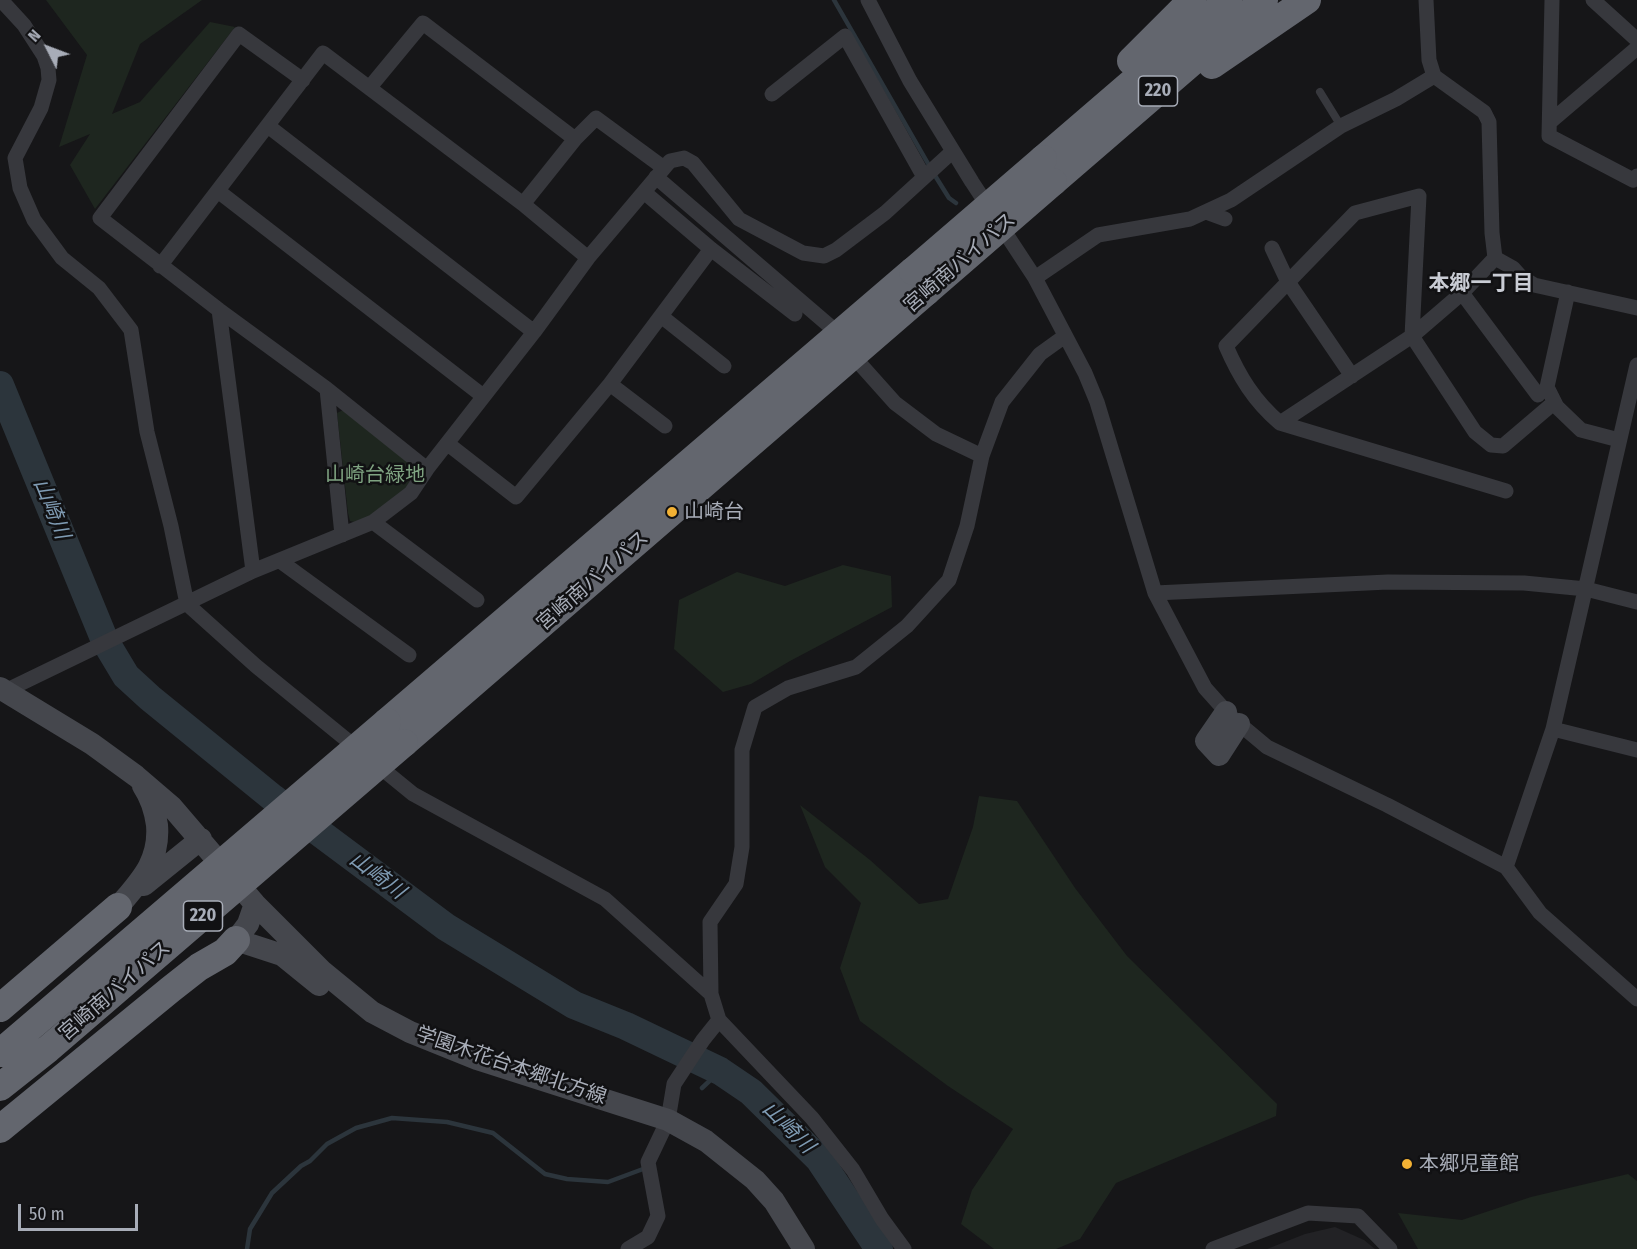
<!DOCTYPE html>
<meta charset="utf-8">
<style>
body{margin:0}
#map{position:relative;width:1637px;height:1249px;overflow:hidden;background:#161618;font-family:"Fira Sans Condensed",sans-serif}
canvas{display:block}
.north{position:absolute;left:18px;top:18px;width:60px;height:60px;-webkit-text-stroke:4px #111113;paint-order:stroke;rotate:312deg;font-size:16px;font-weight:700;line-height:24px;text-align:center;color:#a8adb8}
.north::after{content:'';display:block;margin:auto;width:21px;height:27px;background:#a8adb8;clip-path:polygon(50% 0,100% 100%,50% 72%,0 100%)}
.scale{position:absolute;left:18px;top:1204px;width:120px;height:27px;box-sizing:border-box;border:3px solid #a8adb8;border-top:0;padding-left:8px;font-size:18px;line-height:21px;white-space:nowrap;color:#a8adb8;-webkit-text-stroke:4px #111113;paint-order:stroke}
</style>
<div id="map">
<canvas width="1637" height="1249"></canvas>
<div class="north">N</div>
<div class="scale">50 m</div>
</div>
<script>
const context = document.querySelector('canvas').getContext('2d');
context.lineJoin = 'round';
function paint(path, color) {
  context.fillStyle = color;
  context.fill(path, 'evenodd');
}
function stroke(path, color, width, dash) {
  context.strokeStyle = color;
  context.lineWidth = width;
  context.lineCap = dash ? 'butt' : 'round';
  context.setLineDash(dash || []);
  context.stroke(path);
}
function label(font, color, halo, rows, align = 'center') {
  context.font = font + ' "Fira Sans Condensed","Noto Sans JP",sans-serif';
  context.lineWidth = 5;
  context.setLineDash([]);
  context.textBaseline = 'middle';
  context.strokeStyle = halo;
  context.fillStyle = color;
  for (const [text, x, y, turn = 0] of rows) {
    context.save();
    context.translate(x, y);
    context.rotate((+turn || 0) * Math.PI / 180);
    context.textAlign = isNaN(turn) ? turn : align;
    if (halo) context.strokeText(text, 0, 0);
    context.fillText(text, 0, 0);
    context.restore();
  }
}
paint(new Path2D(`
 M1335,1227l29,13 11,9h-108l38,-15z`), '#222225');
paint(new Path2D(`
 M46,0h156l-62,44 -28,70 28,-12 70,-80 25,5 -140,182 -25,-44 20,-31 -31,13 28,-92z
 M345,409l70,56 2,14 -22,23 -37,21 -8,-2 -2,-8 -11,-100z
 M843,565l48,11 1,31 -102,54 -39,23 -28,8 -49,-43 5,-49 58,-28 48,14z
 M979,796l38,5 58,87 52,68 150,148 -1,12 -160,67 -36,56 -24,10h-62l-33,-25 11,-34 41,-61 -65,-43 -88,-65 -20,-53 21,-65 -36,-36 -25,-62 70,55 49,44 29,-5 25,-72z
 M1628,1174l9,7v68h-219l-20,-36 64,7 69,-23z`), '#1e261f');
stroke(new Path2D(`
 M834,0l96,167
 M934,174l15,24 7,5
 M702,1088l18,-17
 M247,1249l3,-20 22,-36 29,-27 9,-5 17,-17 29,-16 36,-10 55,4 46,11 52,41 22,5 41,3 35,-13`), '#2c353c', 4.5);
stroke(new Path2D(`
 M0,385l105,256 21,35 24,22 123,100 173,129 128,78 52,21 94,45 31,21 68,67 60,90`), '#2c353c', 28);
stroke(new Path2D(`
 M1320,92l21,34`), '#37383d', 8);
stroke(new Path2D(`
 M1,0l23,25 20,31 4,12 1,12 -8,28 -26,50 5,30 14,32 28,38 37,30 32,42 16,102 24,94 16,78 69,62 157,128 192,105 106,95
 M868,0l42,81 62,101 63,96 50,95 12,29 58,191 50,95 25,28 37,31 120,58 119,62 34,46 97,86
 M1426,0l3,60 5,16 50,36 5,10 3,111 3,25 18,10 8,9 13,8 103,23
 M1552,0l-3,136 84,44 4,-4
 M1593,0l44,40
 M303,80l-64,-46 -139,184 119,92 108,79 100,80
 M370,87l53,-64 152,116
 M772,94l73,-58 79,141
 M1550,122l87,-74
 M268,126l266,206
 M656,177l183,157
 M218,191l265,205
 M644,192l67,57 84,65
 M1419,196l-7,140 -132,87c-26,-22 -41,-47 -54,-77l129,-133z
 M523,204l52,-65 21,-21 68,50
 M1206,212l19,7
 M1272,248l16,34 64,94
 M1495,258l-33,35 -50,43 63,96 16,13 12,1 47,-40
 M160,266l163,-213 200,151 65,54
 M1035,278l63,-43 92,-16 41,-19 110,-74 55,-27 38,-23
 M1568,292l-21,95 10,20 24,23 38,10
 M1462,293l76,102
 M219,310l34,261
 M661,316l63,50
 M853,356l42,47 41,31 46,22
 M610,384l55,42
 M327,389l15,146
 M1280,423l226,68
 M448,444l68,53 94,-113 101,-135
 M373,522l104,78
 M280,561l129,94
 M1155,593l233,-11 136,1 62,6 51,13
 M1,693l252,-122 120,-49 38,-29 16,-24 107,-137 54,-74 82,-97 14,-3 9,5 46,56 64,34 21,3 12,-6 49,-37 68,-62
 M1553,729l84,21
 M1506,867l47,-138 84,-364
 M628,1249l20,-12 10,-21 -10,-54 20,-42 6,-36 29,-44 16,-20
 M904,1249l-22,-30 -29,-49 -41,-52 -93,-98 -8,-26 -1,-72 26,-38 6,-37v-97l13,-43 33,-19 68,-21 51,-41 42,-46 18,-54 15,-70 20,-54 38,-48 25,-18
 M1213,1249l95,-36 50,3 32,33`), '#37383d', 15);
stroke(new Path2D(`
 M0,688l92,56 44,32 35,30 84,98 67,67 50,41 38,20 67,27 191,61 38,21 49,39 19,21 30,48
 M1226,712l-20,29 13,14 20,-31
 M144,885l57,-46
 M255,904l-7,20 -12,16 46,15 37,30
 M118,907c22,-26 42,-45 39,-82 -2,-14 -6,-27 -14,-39`), '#45474d', 22);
stroke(new Path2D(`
 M1131,61l61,-61
 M1212,65l95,-65
 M1043,159l185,-159
 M1053,182l211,-182
 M387,722l526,-451
 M404,743l522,-451
 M0,1008l118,-101
 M0,1129l171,-140 28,-22 26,-15 11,-12`), '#63666e', 28);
stroke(new Path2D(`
 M913,271l130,-112
 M926,292l127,-110
 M0,1053l387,-331
 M0,1087l48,-38 356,-306`), '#63666e', 28);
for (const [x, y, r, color] of [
 [672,512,6,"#f2b134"],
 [1407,1164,6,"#f2b134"]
]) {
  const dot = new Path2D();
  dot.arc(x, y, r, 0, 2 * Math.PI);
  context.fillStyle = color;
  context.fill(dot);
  stroke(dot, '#111113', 2);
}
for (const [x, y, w] of [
 [1158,91,39],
 [203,916,39]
]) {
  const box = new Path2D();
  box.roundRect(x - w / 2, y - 15, w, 30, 4.5);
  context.fillStyle = '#111113';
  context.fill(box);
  stroke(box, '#a8adb8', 1.5);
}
label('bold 18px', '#a8adb8', null, [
 ["220",1158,91],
 ["220",203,916]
]);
label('20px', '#a8adb8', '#111113', [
 ["宮崎南バイパス",960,263,-41],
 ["宮崎南バイパス",593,581,-41],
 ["宮崎南バイパス",115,991,-41],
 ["学園木花台本郷北方線",511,1066,19]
]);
label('20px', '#7fa381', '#111113', [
 ["山崎台緑地",375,475]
]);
label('20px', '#a8adb8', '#111113', [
 ["山崎台",684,512],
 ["本郷児童館",1419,1164]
], 'left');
label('bold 21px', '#c9ccd4', '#111113', [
 ["本郷一丁目",1481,284]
]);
label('italic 21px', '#7f9bb3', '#111113', [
 ["山崎川",51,509,68],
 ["山崎川",377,876,37],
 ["山崎川",788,1128,45]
]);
</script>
